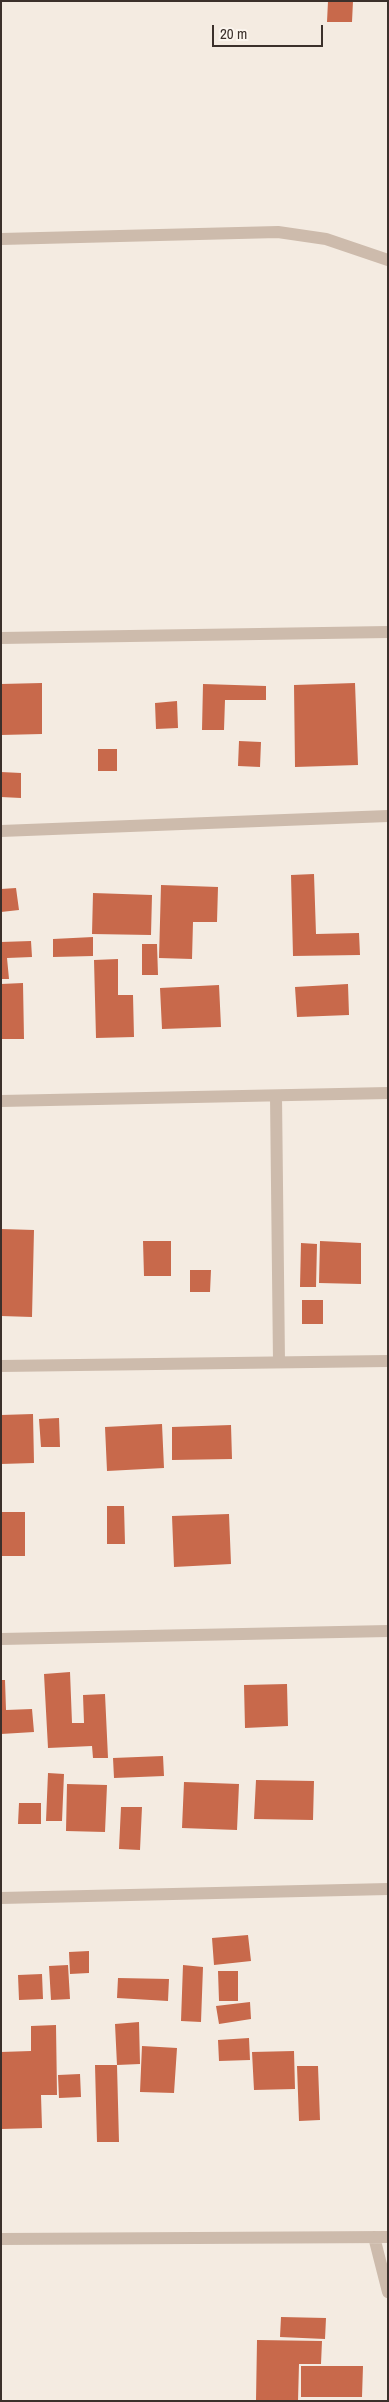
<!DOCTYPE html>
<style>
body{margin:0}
#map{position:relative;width:389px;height:2402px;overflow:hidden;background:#f4ebe1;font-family:"Archivo Narrow",sans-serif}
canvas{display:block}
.frame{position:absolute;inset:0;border:2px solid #3b302b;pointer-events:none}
.scale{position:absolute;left:212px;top:25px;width:111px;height:22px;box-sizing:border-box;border:2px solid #3b302b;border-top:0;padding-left:6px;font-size:15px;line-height:18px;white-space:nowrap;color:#3b302b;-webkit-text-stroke:4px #fbf5ee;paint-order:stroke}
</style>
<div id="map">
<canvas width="389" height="2402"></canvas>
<div class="frame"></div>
<div class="scale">20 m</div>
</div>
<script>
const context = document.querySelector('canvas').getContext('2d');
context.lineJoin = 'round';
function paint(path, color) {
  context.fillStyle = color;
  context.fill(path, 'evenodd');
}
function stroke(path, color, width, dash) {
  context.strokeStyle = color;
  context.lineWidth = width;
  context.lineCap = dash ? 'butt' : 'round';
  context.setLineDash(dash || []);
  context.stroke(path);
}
paint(new Path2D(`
 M328,1h25l-1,21h-25z
 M42,683v51l-41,1v-51z
 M355,683l3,82 -63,2 -1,-82z
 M203,684l63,2v14h-41l-1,30h-22z
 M177,701l1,27 -22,1 -1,-26z
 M239,741l22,1 -1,25 -22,-1z
 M98,749h19v22h-19z
 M1,772l20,1v25l-20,-1z
 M314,874l2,60 43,-1 1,22 -67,1 -2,-81z
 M161,885l57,2 -1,35h-24l-1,37 -33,-1z
 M16,888l3,22 -18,2v-23z
 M93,893l59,2 -1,40 -59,-1z
 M93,937v19l-40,1v-18z
 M31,941l1,16 -25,1 2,21h-8v-37z
 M142,944h15l1,31h-16z
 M118,959v36h15l1,42 -38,1 -2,-78z
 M23,983l1,56h-23v-55z
 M348,984l1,31 -52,2 -2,-30z
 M219,985l2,42 -59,2 -2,-41z
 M1,1229l33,1 -2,87 -31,-1z
 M143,1241h28v35h-27z
 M320,1241l41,2v41l-42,-1z
 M301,1243l16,1 -1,43h-16z
 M190,1270h21l-1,22h-20z
 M302,1300h21v24h-21z
 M33,1414l1,49 -33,1v-49z
 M59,1418l1,29h-19l-2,-28z
 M162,1424l2,44 -57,3 -2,-44z
 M231,1425l1,34 -60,1v-33z
 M107,1506h17l1,38h-18z
 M1,1512h24v44h-24z
 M229,1514l2,50 -57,3 -2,-51z
 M70,1672l2,51h12l-1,-28 22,-1 3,64h-15l-1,-12 -44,2 -4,-74z
 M1,1680h4l1,30 26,-1 2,23 -33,2z
 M287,1684l1,42 -43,2 -1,-43z
 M163,1756l1,20 -50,2 -1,-20z
 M48,1773l16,1 -2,47h-16z
 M256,1780l58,1 -1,39 -59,-1z
 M184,1782l55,2 -2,46 -55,-2z
 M67,1784l40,1 -2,47 -39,-1z
 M19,1803h22v21h-23z
 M121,1807h21l-2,43 -21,-1z
 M248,1935l3,26 -37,4 -2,-27z
 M89,1951v22l-19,1 -1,-22z
 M68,1965l2,34 -19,1 -2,-34z
 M183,1965l20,2 -2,55 -20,-1z
 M218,1971h20v30h-19z
 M42,1974l1,25 -24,1 -1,-25z
 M118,1978l51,1 -1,22 -51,-3z
 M250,2002l1,17 -32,5 -3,-18z
 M139,2022l1,42 -23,1 -2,-41z
 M56,2025l1,70h-16l1,33 -41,1v-77l30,-1v-25z
 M249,2038l1,22 -31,1 -1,-21z
 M142,2046l35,2 -3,45 -34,-1z
 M294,2051l1,38 -41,1 -2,-38z
 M95,2065h22l2,77h-22z
 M297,2066h21l2,54 -21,1z
 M80,2074l1,23 -22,1 -1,-23z
 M281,2317l45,1 -1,21 -45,-2z
 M257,2340l65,1 -1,23h-22l-1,37h-42z
 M301,2366h62l-1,31h-61z`), '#c8694b');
stroke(new Path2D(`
 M1,239l277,-7 48,7 62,21
 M1,638l387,-6
 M1,831l387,-15
 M276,1096l3,266
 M1,1101l387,-8
 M1,1366l387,-5
 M1,1639l387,-8
 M1,1898l387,-9
 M374,2237l14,55
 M1,2239l387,-2`), '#cdbbac', 12);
</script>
